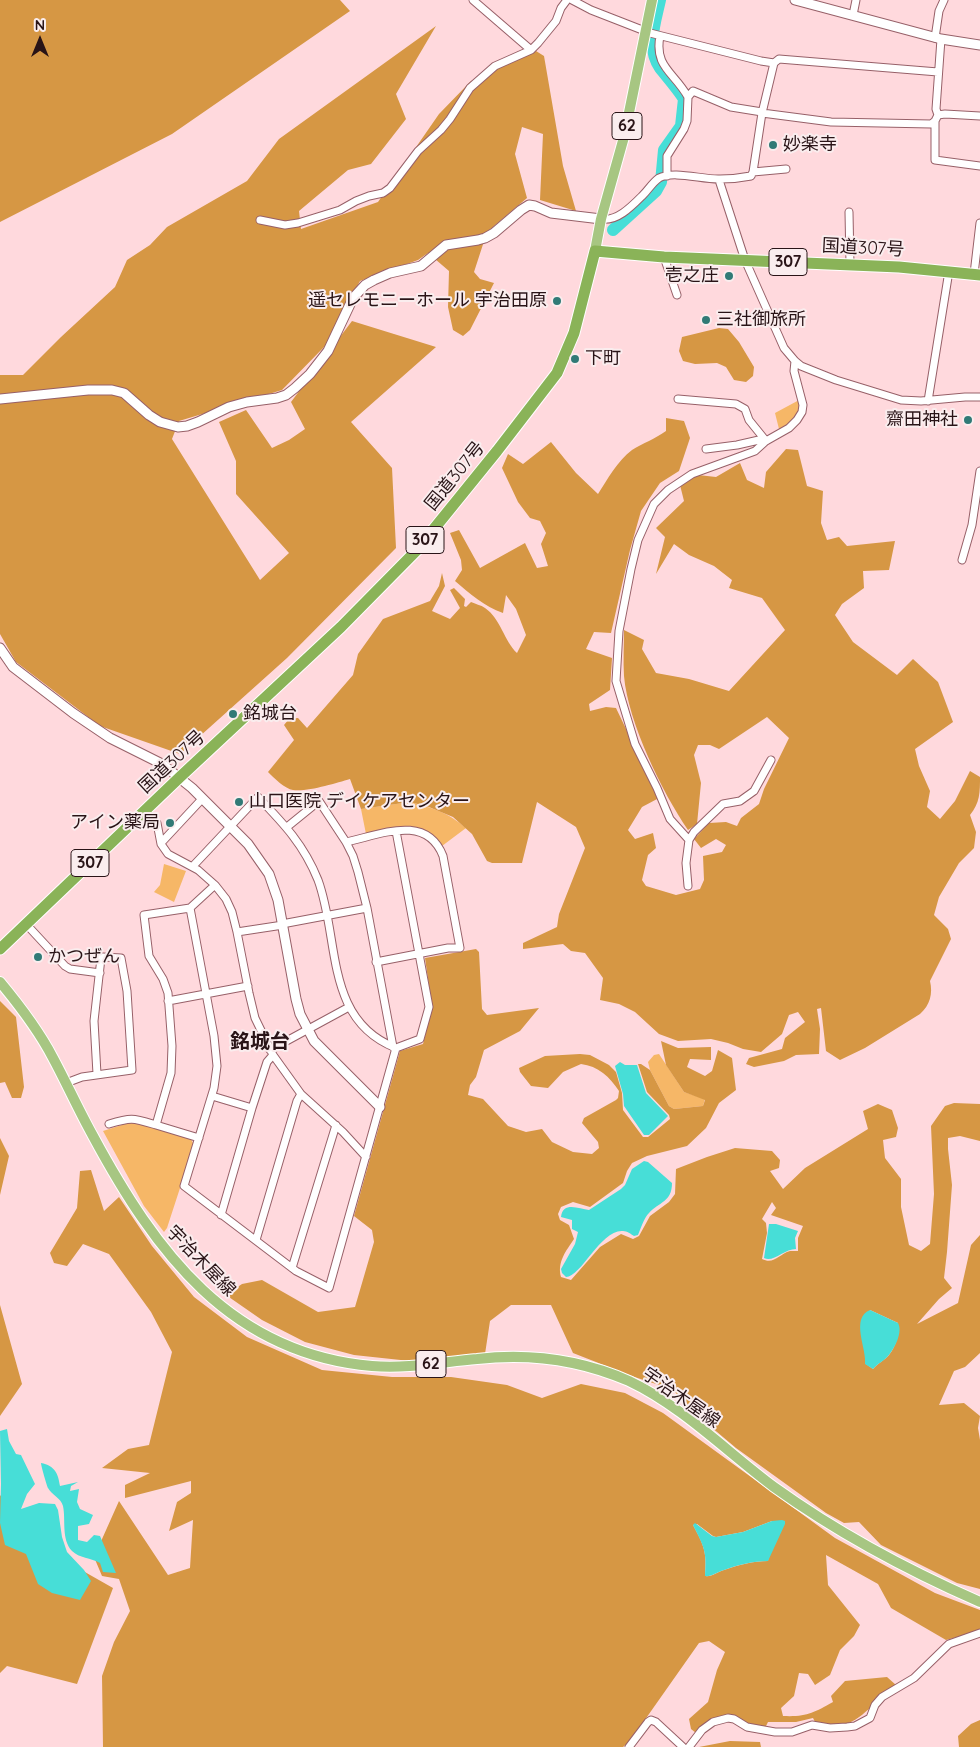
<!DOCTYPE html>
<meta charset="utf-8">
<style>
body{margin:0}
#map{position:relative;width:980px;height:1747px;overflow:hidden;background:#ffd9dd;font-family:Quicksand,sans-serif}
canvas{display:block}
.north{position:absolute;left:15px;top:15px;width:50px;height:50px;-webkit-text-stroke:4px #faedee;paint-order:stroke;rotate:0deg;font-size:14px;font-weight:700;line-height:20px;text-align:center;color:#291417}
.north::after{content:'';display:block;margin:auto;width:18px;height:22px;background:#291417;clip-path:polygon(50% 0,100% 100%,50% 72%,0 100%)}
</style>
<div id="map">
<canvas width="980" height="1747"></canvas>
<div class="north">N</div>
</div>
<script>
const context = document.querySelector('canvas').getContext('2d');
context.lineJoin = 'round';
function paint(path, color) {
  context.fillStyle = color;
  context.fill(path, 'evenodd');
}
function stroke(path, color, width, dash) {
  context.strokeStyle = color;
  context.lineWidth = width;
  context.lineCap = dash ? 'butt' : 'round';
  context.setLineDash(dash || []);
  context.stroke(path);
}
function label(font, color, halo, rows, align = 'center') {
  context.font = font + ' Quicksand,"Noto Sans JP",sans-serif';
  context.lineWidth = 4;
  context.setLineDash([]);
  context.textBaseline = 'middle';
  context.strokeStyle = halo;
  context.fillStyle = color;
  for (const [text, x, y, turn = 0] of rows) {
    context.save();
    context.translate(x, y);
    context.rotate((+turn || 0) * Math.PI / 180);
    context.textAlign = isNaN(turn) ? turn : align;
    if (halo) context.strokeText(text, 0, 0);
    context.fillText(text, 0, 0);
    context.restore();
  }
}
paint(new Path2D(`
 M801,399l1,13 -22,21 -5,-20z
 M410,802c23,6 37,10 56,26l-24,18c-18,-28 -49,-17 -76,-12l-5,-25z
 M164,864l22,7 -12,31 -20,-10 6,-7z
 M659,1054l25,38 21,7 -2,7 -29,3 -5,-3 -19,-36 -2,-8 6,-7z
 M131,1122h5l55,17 3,6 -27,83 -3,4 -20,-26 -41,-75z`), '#f6b767');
paint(new Path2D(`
 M0,0h340l10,11 -178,123 -172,88z
 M436,26l-40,68 10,25 -35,45 -23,6 -49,41 2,18 77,-27 61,-88 32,-33 65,-30 8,5 19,110 13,45 -36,-11 3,-66 -21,-7 -7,27 12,44 -40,34 -13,40 6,7 14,4 -24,47 -7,6 -10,-6 -5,-23 1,-36 -21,-18 -10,7 -58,21 -34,64 -44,45 -103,31 -7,18 88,141 29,-27 -53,-59v-33l-17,-39 27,-12 26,38 17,-8 16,-11 -14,-27 61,-81 84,26 -85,75 41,46 4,80 -109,110 -107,96 -80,-28 -84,-64 -16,-28v-259h23l38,-38 54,-50 12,-27 23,-15 17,-18 80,-46 32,-42z
 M719,328l9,1 11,13 15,25 -1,9 -7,6 -12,-2 -8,-13 -9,-4 -22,1 -12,-3 -4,-10 3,-14z
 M666,418l18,3 6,17 -11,33 -19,12 -19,28 -11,39 -19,83 -17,-1 -8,17 26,9 -2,32 -21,14 1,7 16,-4 10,1 43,90 -17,9 -14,23 7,9 18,-6 3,15 -8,7 -6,25 4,6 30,9 24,-6 4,-9 -1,-24 19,-4 4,-7 -10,-6 -15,9 -7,-9 15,-16 17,-1 11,4 4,-8 18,-14 5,-15 25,-51 -22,-21 -48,32 -9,-4h-12l-4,10 7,28 -4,41 -9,6c-26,-38 -60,-108 -64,-154 -1,-15 0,-31 0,-46l20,10 -2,9 14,24 33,6 40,12 56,-61 -23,-32 -33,-10 3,-8 -18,-14 -25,-11 -15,-11 -18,30 9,-37 -9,-9 28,-27 -4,-16 18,-10 18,2 24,-14 7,17 17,8 2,-16 20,-23 12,1 9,36 16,5 -2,32 6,17 12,-3 8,9 48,-5 -6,29 -26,1 1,17 -22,16 -7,11 18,27 44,33 16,-16 25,23 15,40 -38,27 4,17 11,25 -3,16 13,12 15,-18 15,-30 10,6c0,15 0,26 -10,38l6,17 -2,16 -15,15 -20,34 -5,18 14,14 3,10 -21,42c3,13 0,24 -10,33l-55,34 -25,12 -14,-9 -5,-43 -4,1 3,20 -1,25 -23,1 -12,6 -30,6 -8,-3 3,-6 33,-9 3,-11 20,-16 -7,-10 -9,3 -7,19 -21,18 -18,-3 -15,-6 -17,-4 -33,2 -19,-7 -24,-22 -16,-8 -19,-4 3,-22 -18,-25 -14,-2 -8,-7 -40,5v-6l34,-16 2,-13 26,-66 -9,-21 -39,-25 -15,61h-30l-5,-2 -15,-27 -19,-17 -24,-10 -19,-5 -49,7 -11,-30c-14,4 -42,13 -57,11 -8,-1 -19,-12 -25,-18l26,-32 -10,-15 5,-6 9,-1 9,10 46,-53 5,-21 25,-35 47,-18 9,-15 3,-13 3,13 -13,25 18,8 10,-11 -10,-18 4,-2 11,11 -1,7 2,1 5,-5c4,2 10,3 14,6 16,11 19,33 32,45l9,-18 -10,-26 -10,-14 -3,18c-19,-7 -33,-19 -48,-32l7,-11 -1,-10 -11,-27 9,-3 21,38 45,-25 12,25 11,-2 -7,-22 5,-11 -6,-12 -10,-3 -12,-16 -16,-34 6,-14 15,10 28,-22 25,31 22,21c9,-14 20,-34 34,-44 11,-7 23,-11 34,-19z
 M476,949l3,3 3,57 5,6 52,-7 -19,23 -36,19 -8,27 -6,8 -2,10 15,4 25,27 18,6 16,-3 10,13 21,10 19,2 7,-6 -1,-6 -16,-19 2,-5 32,-18 2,-2 1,-7c-9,-14 -21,-25 -38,-27l-18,8 -15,16 -17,-2 -11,-14 -1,-4 26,-12 35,-2 10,1 19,10 7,7 6,21 1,17 20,27h5l22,-18 -1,-4 -22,-23 -9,-28h3l9,6 19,36 5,3 29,-3 2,-6 -21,-8 -18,-27 -5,-24 17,7 33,-1v13l-21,-1 -3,8 18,9 7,-5 6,-21 14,8 4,32 -17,13 -13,25 -19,18 -40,10 -15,7 -5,8 -4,12 -33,24 -17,-5 -12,5 -3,7 2,6 9,5 5,14c-8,12 -17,23 -13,38l10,3 29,-33 21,-13 12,5 6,-3 11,-20 19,-14 6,-8 1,-25 31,-12 28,-9 37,3 8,9 -1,8 -9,3 13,18 22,-21 63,-39 -5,-18 15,-7 14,6 6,18 -2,9 -13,3 2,18 16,21v28l8,38 12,6 9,-7 4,-50 -3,-68 14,-20 9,-3 26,1v37l-20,-5 -12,2v11l4,36 -5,67 -3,26 8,10 -13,11 -22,25 41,-21 13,-58 9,-10v118l-15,14 -11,4 -15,34 25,-2 16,13 -2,12 2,12v149l-23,-6 -76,-38 -22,-23 -15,1 -18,-10 -90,-65 -51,-43 -13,-17c-33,-7 -67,-23 -99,-35l-22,-48h-40l-21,16 -5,33 -75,7 -56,-6 -49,-13 -43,-22 -36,-25 16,-11 20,-4 56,32 37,-5 19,-65 -2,-12 -18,-14 46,-165 23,-7 9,-37 -7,-49zM772,1202l4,6 -5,7 32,11 -5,12v13c-1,0 -7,0 -8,0 -11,3 -16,14 -28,8l5,-26 -1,-10 -4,-4zM870,1310l28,13c0,12 -1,22 -9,32 -4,5 -11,8 -16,14l-7,-5z
 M0,1001l16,16 8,70 -3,11h-9l-7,-16 -5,1z
 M0,1138l9,18 -9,39z
 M91,1170l13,41 15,-14 33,49 42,51 53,40 75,33 70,7h59l56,8 35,13 39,-14 44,9 38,20 172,125 100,55 45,17v21l-34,9 -55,-32 -13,-24 -52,-29 2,30 32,40 -6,11 -14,14 -10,25 -15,10 -7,-11 -9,-1 -5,23 -13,12 2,8c24,1 30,-3 50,-14l-2,-6 14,-15 42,-4 9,8c-20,13 -33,37 -57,41 -7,1 -17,-2 -24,-4l-2,-4 -17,4h-28l-3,6 -11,-1 -27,-11 -31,17 -5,-4 -2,-10 19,-17 9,-32 8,-18 -16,-11 -10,2 -69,98 -7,6h-520l-1,-71 12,-34 16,-31 -11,-32 -17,-3 -8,-19 25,-56 49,74 22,-7 3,-48 -24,11 8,-29 14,-9v-12l-66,17v-13l25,-12 -48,-5 26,-19 21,-4 23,-93 -21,-40 -42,-58 -26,-10 -16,22 -13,-3 -4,-10 27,-45 3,-37zM772,1521l-4,40c-15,0 -30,4 -44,9 -7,2 -12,7 -19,6 2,-25 -1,-30 -12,-51l4,-1 16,12 3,1 27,-5z
 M0,1305l22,79 -22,32z
 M0,1495l39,51 74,42 -36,96 -70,-18 -7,7z
 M980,1720v27h-21l-1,-11 13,-12z
 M730,1741l30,1 1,5h-62z`), '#d69744');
paint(new Path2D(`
 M620,1062l5,3h12l9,28 22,23 -19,19h-5l-20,-29 -1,-12 -8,-28z
 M644,1161l4,1 24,21c0,19 -13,19 -23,30 -5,5 -8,15 -11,22l-4,1c-3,-2 -7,-5 -11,-5 -22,-2 -42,46 -57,46l-4,-4 -1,-4 14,-25 3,-12 -6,-3v-9l-11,-3c2,-16 18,-8 28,-7l32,-21 4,-4 7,-16z
 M769,1224h7l22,7 -3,7 1,11c-12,0 -23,14 -32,9z
 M870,1310l28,13c5,9 -3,25 -10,33 -4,5 -10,7 -15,13l-8,-5c2,-15 -15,-46 5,-54z
 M7,1429l2,12 7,13 5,1 14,29 -8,10 -6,15 18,-6 16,1 3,6 4,27 5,15 17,18 7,11 -11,19 -28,-7 -14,-9 -12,-30 -21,-9 -5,-22 1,-39 -1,-53z
 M41,1463c14,3 17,10 19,23l18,-4 -7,4 -1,5 9,-2 -2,13 3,7 13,6 -4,9 -11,2v14l9,2 7,-7 6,1 16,37 -13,-1 -3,-9c-9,-5 -21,-5 -28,-12 -11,-12 -6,-31 -9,-45 -2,-8 -11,-11 -15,-18 -1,-2 -7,-22 -7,-25z
 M782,1520l3,1v3l-17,37c-15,0 -31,4 -44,9 -7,2 -13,7 -19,6 2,-25 -1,-29 -12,-51l2,-2 17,13 4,1 27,-5 29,-11z`), '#47ded7');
stroke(new Path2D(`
 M613,230l43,-39 5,-9 3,-32 17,-24 3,-27c-7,-11 -16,-21 -24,-31 -14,-21 -5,-45 0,-68`), '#47ded7', 12);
const minor = new Path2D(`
 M473,0l58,50
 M572,0l19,10 59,23 111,28 13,2 5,-4 159,13
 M853,15l3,-15
 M660,36c-6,31 14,36 28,61l-1,24 -3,8 -17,27v20
 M935,38l4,-27 5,-11
 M941,39l-5,70 2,6 -3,6v39l45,6
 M688,97l5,-6 38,16 31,5
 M762,113l69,9 100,2 4,-3
 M938,115l7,-1 35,2
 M753,172l33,-3
 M719,180l26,80 39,88 11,13 6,5 35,14 65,20 20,1 44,-4h15
 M849,212l1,52
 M601,219c16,3 31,-13 42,-24 5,-5 10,-13 16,-17 15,-8 44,2 61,1 10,0 21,-1 31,-3l2,-4 9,-59 12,-50
 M260,220l25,5 13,-2 42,-13 16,-9 13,-5 14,-3 7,-5 28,-37 23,-21 9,-11 20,-31 25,-22 36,-16 7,-7 18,-22 5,-13 6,-8
 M664,257l13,38
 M974,274l6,-51
 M678,399l58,5 9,5 4,11 17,21
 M928,401l21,-130
 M706,449l31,-4 22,-5 7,1
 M962,560l10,-35 8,-54
 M144,811l13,12 4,21 7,10 30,16 17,15 11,14 6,13 5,20 12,61 6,25 18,37 28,39 42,38 23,25
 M287,827l32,-26 27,41 7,14 5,16 9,36 26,139
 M689,840l5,-8 29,-28 17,-3 14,-10 17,-31
 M346,842c34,-7 80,-29 97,14l17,92h-12l-72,14
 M161,843l41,-44
 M193,866l65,-69c26,27 46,48 60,83 22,59 6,140 78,168l24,-9 9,-32 -33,-176
 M688,886l-2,-23 3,-23 -19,-21 -13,-31 -22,-44 -19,-63 3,-50 12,-62 7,-29 16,-36 14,-14 24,-16 63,-23 11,-10 23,-13 8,-8 5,-8 1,-7 -9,-34 1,-10
 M190,908l24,128 3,30 -3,22 -30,98 112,85 33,17 67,-240
 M26,924l39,42 5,3 30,4
 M282,924l85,-16
 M237,932l46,-7
 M168,1001l80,-15
 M270,1050l79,-43
 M66,1083l16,-6 50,-7 -5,-79 -6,-33 -18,-1 -2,1 -7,63 3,53
 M212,1096l40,12
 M109,1124c23,-7 24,-6 47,1
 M199,1138l-43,-13 15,-52 1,-27 -4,-53 -5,-14 -14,-23 -5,-41 46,-7 25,-23
 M221,1215l31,-107 15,-46 6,-7
 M256,1240l41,-139 4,-7
 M292,1268l44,-143
 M629,1747l19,-25 3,-2 5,2 27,25
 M689,1747l13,-17 11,-8 15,-4 6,1 13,8 28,5h17l20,-7 18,3 17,-1 8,-1 15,-8 5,-13 7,-8 32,-19 35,-34 31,-11`);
const tertiary = new Path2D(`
 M795,0l146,39 39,6
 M0,399l88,-9h24l12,3 25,22 11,7 18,5 9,-1 11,-4 31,-15 18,-5 30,-4 9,-3 9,-7 15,-14 18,-23 25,-53 12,-13 9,-5 16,-7 31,-7 25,-21 32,-5 7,-2 9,-5 27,-23 8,-5 6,1 16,7 50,6
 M0,648l13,19 60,46 37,25 52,26 30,24 56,56 21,30 9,26 18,99 4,15 14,27 66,66`);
const primary = new Path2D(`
 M595,251l6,-32 23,-82 28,-137
 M0,982c20,24 39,49 53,76 14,26 26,53 40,78 62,115 137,218 279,230 35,3 70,-4 105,-7 52,-6 104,1 152,22 53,25 98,71 145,106 64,46 133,83 206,115`);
const trunk = new Path2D(`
 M0,949l180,-172 161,-150 75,-76 81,-100 60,-78 17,-40 21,-82 69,6 235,10 81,8`);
stroke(minor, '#976068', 9);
stroke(tertiary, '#976068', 11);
stroke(primary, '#fff', 12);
stroke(trunk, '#fff', 13);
stroke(minor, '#fff', 7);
stroke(tertiary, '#fff', 9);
stroke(primary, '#a7c682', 10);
stroke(trunk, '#8ab358', 11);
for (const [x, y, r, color] of [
 [773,145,5,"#317a76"],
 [729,276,5,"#317a76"],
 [557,301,5,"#317a76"],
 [706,320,5,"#317a76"],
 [575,359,5,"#317a76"],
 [968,420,5,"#317a76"],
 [233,714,5,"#317a76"],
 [239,802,5,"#317a76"],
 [170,823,5,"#317a76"],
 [38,957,5,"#317a76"]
]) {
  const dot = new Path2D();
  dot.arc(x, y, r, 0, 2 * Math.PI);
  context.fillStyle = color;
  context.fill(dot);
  stroke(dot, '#faedee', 2);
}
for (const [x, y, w] of [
 [627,126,30],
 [788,262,38],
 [425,540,38],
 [90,863,38],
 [431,1364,30]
]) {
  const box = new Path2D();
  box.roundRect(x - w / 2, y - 13.5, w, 27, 4);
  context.fillStyle = '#faedee';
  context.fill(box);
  stroke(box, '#291417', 1);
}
label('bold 16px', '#291417', null, [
 ["62",627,126],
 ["307",788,262],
 ["307",425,540],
 ["307",90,863],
 ["62",431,1364]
]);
label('18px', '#291417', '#faedee', [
 ["妙楽寺",783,145],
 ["壱之庄",719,276,"right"],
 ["遥セレモニーホール 宇治田原",547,301,"right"],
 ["三社御旅所",716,320],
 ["下町",585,359],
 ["齋田神社",958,420,"right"],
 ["銘城台",243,714],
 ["山口医院 デイケアセンター",249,802],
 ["アイン薬局",160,823,"right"],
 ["かつぜん",48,957]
], 'left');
label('18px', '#291417', '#faedee', [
 ["国道307号",863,248,3],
 ["国道307号",455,476,-51],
 ["国道307号",172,762,-43],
 ["宇治木屋線",201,1261,46],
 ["宇治木屋線",681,1398,35]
]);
label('bold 20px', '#291417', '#faedee', [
 ["銘城台",260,1042]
]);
</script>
